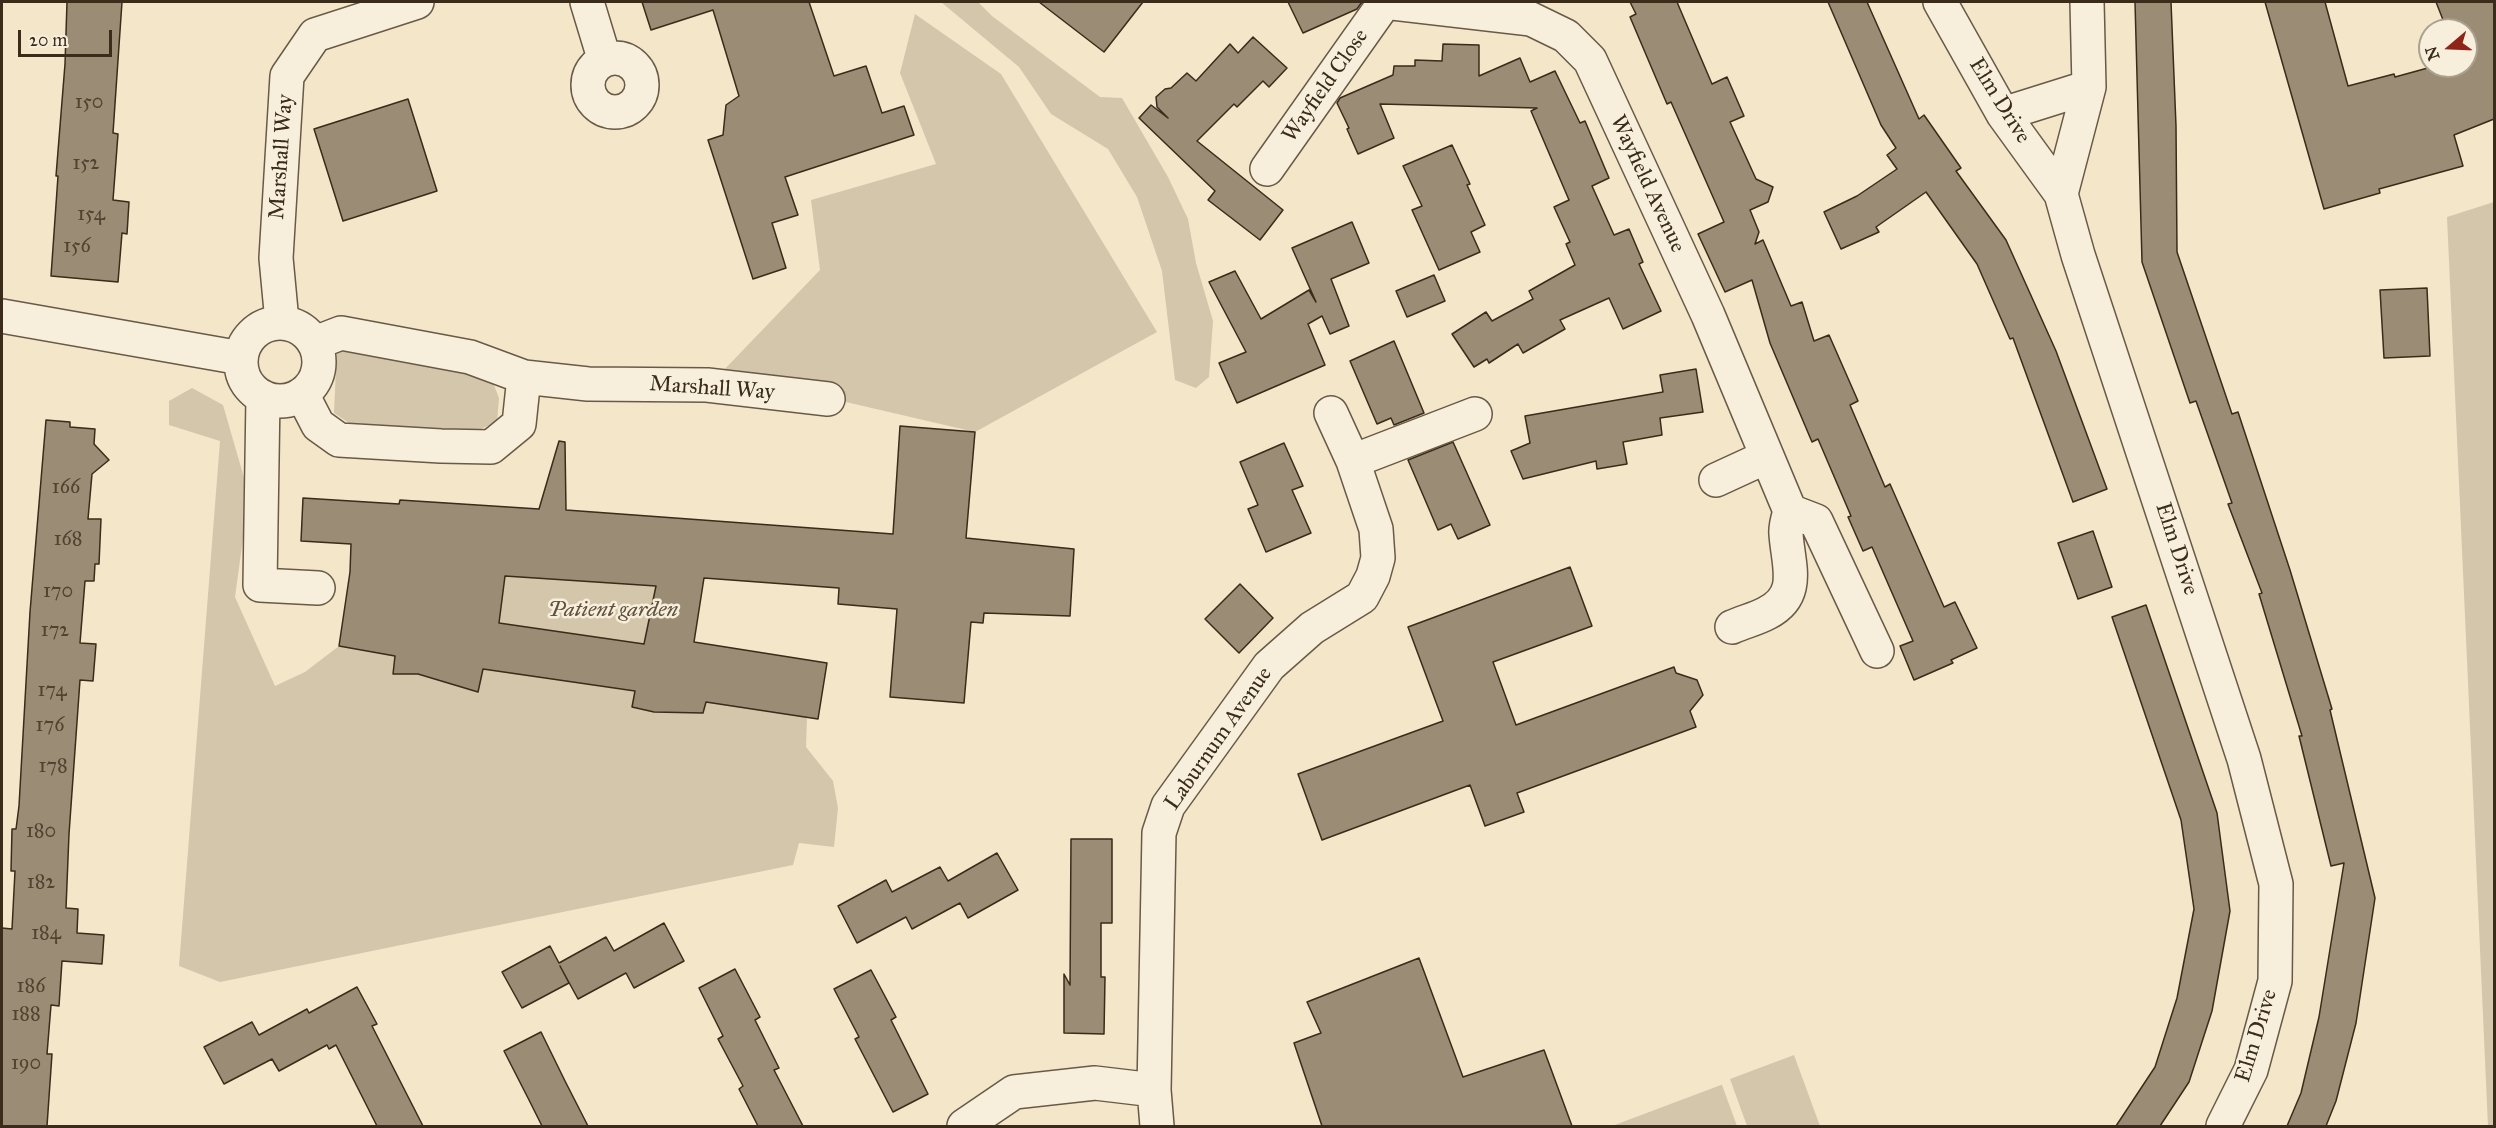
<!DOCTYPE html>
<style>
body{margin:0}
#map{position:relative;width:2496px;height:1128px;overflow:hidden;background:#f3e6c9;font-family:"IM FELL Great Primer",serif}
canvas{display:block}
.frame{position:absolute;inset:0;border:3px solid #3a2b1a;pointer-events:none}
.north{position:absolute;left:2418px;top:18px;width:60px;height:60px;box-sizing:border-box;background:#f7efdc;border:2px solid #aba18e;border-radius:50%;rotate:251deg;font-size:16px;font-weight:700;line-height:24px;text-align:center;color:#3a2b1a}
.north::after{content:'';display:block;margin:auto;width:21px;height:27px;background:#8f2418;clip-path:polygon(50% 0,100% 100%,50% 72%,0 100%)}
.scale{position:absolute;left:18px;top:30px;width:94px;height:27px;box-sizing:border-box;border:3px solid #3a2b1a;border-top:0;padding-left:8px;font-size:18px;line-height:21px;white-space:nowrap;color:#3a2b1a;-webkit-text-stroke:4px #f7efdc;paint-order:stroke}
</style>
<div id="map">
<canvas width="2496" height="1128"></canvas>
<div class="frame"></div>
<div class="north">N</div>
<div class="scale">20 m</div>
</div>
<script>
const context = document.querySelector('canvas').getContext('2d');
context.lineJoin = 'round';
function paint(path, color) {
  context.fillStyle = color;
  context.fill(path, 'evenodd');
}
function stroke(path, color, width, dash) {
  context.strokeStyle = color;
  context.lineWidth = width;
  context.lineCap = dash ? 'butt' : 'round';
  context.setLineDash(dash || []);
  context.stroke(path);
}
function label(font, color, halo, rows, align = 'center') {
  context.font = font + ' "IM FELL Great Primer",serif';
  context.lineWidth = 5;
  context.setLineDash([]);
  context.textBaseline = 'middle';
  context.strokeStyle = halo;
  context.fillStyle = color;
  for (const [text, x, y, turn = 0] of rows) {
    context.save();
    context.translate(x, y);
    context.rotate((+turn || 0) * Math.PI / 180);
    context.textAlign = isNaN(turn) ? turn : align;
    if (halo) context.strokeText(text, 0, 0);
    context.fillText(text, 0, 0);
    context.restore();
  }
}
paint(new Path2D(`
 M941,2h37l14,14 108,81 22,1 46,79 20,42 8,44 17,58 -4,56 -13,11 -21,-8 -13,-109 -25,-74 -29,-48 -57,-35 -32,-47z
 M915,14l86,60 156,258 -182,100 -254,-59 99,-103 -9,-70 125,-36 -36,-91z
 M2494,202v924h-6l-41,-909z
 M337,345l153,30 9,23 -2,24 -21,9 -127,-8 -15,-10z
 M192,388l31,17 26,90 -14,102 40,89 30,-14 34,-26 56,10 -2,18 90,-5 152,22 -2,16 21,5 49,1 3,-11 101,15 -1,30 27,34 5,27 -4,39 -35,-4 -6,22 -573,117 -41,-16 41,-525 -51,-16v-24z
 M505,576l151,10 -12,58 -145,-21z
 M1794,1055l26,71h-73l-17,-47z
 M1722,1085l15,41h-125l109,-41z`), '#d4c6ab');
const building = new Path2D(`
 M67,2h55l-9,131 5,1 -5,66 16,2 -2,32 -5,-1 -4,49 -67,-6 7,-100h-2l9,-112z
 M642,2h167l25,74 32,-10 16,47 22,-7 10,29 -129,42 13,38 -26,8 14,45 -33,11 -45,-139 15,-5 3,-30 13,-9 -26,-86 -62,20z
 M1039,2h104l-39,50z
 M1288,2h74l-5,7 -54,24z
 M1630,2h47l35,82 15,-7 17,39 -14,6 26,57 17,8 -5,15 -18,8 9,22 -4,12 8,-4 28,66 11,-4 12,39 15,-6 29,66 -8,4 35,82 5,-3 54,123 11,-5 22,46 -26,12 2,3 -39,17 -14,-34 13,-5 -41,-94 -9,4 -15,-34 3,-1 -33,-77 -6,3 -42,-99 -18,-63 -27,12 -27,-58 26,-12 -53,-120 -4,2 -37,-87 6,-3z
 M1828,2h39l52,117 5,-4 37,53 -5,3 50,69 50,111 51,138 -34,13 -60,-164 -3,1 -33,-75 -51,-72 -50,35 3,5 -38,17 -17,-37 33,-16 40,-27 -10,-14 9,-7 -15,-23z
 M2135,2h36l5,124 1,126 55,162 6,-2 52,158 42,139 -2,1 45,188 -19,125 -20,78 -10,25h-39l14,-33 18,-76 25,-154 -13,3 -32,-130h3l-43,-142 3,-1 -34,-89 4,-1 -36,-102 -6,2 -48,-141z
 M2265,2h60l23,84 46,-12 1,3 40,-11h31v-36h-19l-11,-28h58v117l-40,16 9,31 -84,23 1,4 -56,16z
 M1253,37l34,31 -18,19 -6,-6 -26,26 -3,-3 -37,37 86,69 -23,30 -52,-40 7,-9 -76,-73 12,-13 17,13 -11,-11 -1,-10 9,-8 6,-1 16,-15 9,8 34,-37 8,9z
 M1443,44l36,1v31l41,-18 10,24 25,-11 25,52 5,-2 24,57 -17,8 22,49 15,-6 14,33 -4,2 22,47 -38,18 -14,-31 -49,22 5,9 -42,24 -5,-9 -29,19 -2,-4 -13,8 -22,-33 34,-22 6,9 41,-22 -4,-8 46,-26 -9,-21 4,-2 -16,-35 15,-7 -38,-89 6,-3 -157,-4 14,34 -36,16 -11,-25 2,-1 -12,-25 3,-5 53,-23 1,-9h21v-6l27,1z
 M408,99l29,92 -94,30 -29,-92z
 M1452,145l18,39 -3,1 18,40 -14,7 9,20 -41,18 -27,-60 10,-4 -19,-40z
 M1352,222l17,41 -38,16 18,47 -19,8 -8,-18 -14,8 17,41 -88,38 -18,-40 27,-11 -37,-70 26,-11 26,48 48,-29 7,12 -24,-54z
 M1434,275l11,26 -38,16 -11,-26z
 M2427,288l3,68 -46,2 -4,-68z
 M1394,341l30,72 -30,12 -3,-7 -14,6 -27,-63z
 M1696,369l7,43 -43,6 2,17 -39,7 4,22 -30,5 -1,-8 -73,18 -12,-28 19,-8 -5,-27 138,-24 -3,-17z
 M46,420l24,2v5l25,2 -1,15 15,16 -17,14 -4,45h13l-2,45h-4l-1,17h-9l-5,62 16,1 -3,37 -13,-1 -11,154 -3,74 12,1 -1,24 27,2 -2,29 -40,-3 -3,45 -8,-1 -4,49h5l-5,72h-45v-198l10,1 3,-58h-4l1,-42h4l3,-23 11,-194z
 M900,426l75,6 -9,106 108,11 -4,67 -86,-3 -1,10 -12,-1 -7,81 -74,-6 7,-88 -59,-5 1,-16 -135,-10 -10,64 133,21 -9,56 -112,-17 -3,11 -49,-1 -22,-5 3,-16 -152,-22 -5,23 -60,-18h-25l2,-18 -56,-10 11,-74 1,-28 -50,-3 2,-43 96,6 1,-4 139,9 20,-68 6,1 1,68 327,24zM505,576l151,10 -12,58 -145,-21z
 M1453,442l37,83 -32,14 -7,-15 -13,6 -30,-70z
 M1284,443l19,43 -11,4 19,43 -45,19 -18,-43 10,-4 -18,-43z
 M2093,531l19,56 -34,12 -20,-56z
 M1570,567l22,59 -99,36 23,63 158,-58 2,6 21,7 6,15 -13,16 6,16 -179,66 7,19 -39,14 -15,-41 -148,55 -24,-66 145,-53 -35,-94z
 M1240,584l33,34 -34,35 -34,-34z
 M2146,605l71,208 13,98 -18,100 -23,71 -29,44h-44l39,-59 22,-69 17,-89 -13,-89 -69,-203z
 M1071,839h41v84h-11v54h4l-1,57 -40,-1v-59l6,11z
 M997,853l21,37 -50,28 -8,-15 -48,26 -6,-12 -49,26 -19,-37 48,-26 6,12 48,-25 8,14z
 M664,923l20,38 -50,27 -8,-15 -48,26 -18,-33 9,17 -47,25 -20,-36 48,-26 9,17 47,-26 8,14z
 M1419,958l44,119 81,-27 28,76h-250l-28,-83 27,-10 -14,-31z
 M735,969l25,48 -5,3 24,48 -5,2 29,56h-45l-19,-37 4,-3 -25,-47 5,-3 -24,-48z
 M871,970l25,47 -5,3 37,74 -35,18 -38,-73 4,-2 -25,-48z
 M357,987l20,37 -5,2 51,100h-46l-41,-81 -7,4 -2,-4 -48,26 -7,-12 -48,25 -20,-37 48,-25 7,13 48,-26 2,4z
 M541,1032l24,49 23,45h-46l-13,-26 -25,-49z`);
paint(building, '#9a8c75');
stroke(building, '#3a2b1a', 1.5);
const minor = new Path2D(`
 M587,2l17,56
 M1384,2l147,17 35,17 24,24 118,255 82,196
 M1940,2l63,112 58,80 17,61 166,504 32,125 -1,97 -24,89 -28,56
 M588 85a27 27 0 1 1 54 0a27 27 0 1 1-54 0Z
 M2003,114l86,-27
 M1267,169l118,-167
 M2061,194l28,-107 -2,-85
 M2,316l239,42
 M282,322l-6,-64 11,-182 28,-41 102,-33
 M241 362a39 39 0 1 1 78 0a39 39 0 1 1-78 0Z
 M315,343l26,-10 129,24 54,20 64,7 119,1 121,14
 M302,394l16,31 21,15 102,6 50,1 28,-23 5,-47
 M263,397l-3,188 58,3
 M1331,413l22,48
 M1716,480l50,-23
 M1790,511l26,10 61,130
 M1732,627c11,-5 24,-8 35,-14 35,-18 21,-48 19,-79 -1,-7 2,-16 4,-23
 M964,1126l50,-34 81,-9 59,7
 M1157,1126l-3,-36 5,-257 9,-27 101,-140 43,-38 50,-31 11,-21 5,-18 -2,-29 -23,-68 122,-47`);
stroke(minor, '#685a46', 36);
stroke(minor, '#f7efdc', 33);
label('20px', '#524331', null, [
 ["150",89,103],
 ["152",86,164],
 ["154",91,215],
 ["156",77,247],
 ["166",66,488],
 ["168",68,540],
 ["170",58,592],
 ["172",55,631],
 ["174",52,691],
 ["176",50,726],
 ["178",53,767],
 ["180",41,832],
 ["182",41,883],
 ["184",46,934],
 ["186",31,987],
 ["188",26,1015],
 ["190",26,1064]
]);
label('22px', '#3a2b1a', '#f7efdc', [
 ["Wayfield Close",1326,86,-55],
 ["Elm Drive",1999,101,58],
 ["Marshall Way",282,157,-86],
 ["Wayfield Avenue",1647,184,65],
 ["Marshall Way",712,389,4],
 ["Elm Drive",2176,549,72],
 ["Laburnum Avenue",1219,739,-55],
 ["Elm Drive",2257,1036,-73]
]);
label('italic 22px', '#60523e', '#f7efdc', [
 ["Patient garden",613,611]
]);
</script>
